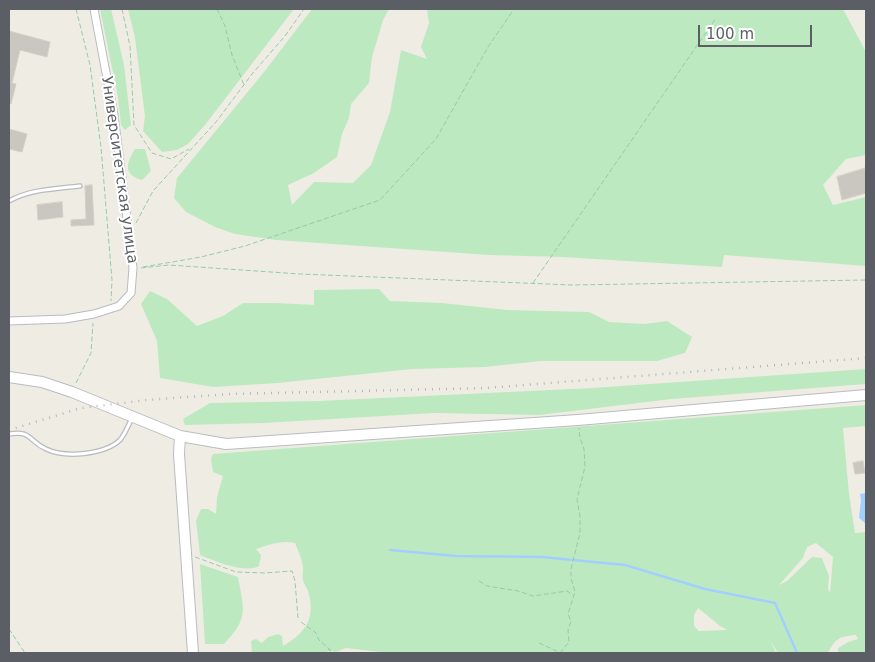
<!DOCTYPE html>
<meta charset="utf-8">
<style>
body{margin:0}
#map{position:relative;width:875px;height:662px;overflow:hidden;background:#efede3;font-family:"DejaVu Sans",sans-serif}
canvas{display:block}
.frame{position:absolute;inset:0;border:10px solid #5b5f65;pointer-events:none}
.scale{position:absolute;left:698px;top:25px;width:114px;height:22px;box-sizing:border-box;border:2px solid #5b5f65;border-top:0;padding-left:6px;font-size:15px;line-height:18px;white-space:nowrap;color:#5b5f65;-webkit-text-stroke:4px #fff;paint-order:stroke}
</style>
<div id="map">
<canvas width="875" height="662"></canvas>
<div class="frame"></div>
<div class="scale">100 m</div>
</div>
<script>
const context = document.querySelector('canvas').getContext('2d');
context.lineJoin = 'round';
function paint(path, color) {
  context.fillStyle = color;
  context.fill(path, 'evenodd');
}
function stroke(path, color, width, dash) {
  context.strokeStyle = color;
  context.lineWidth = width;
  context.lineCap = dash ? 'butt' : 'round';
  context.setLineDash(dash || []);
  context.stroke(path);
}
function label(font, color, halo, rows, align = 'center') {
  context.font = font + ' "DejaVu Sans",sans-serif';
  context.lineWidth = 4;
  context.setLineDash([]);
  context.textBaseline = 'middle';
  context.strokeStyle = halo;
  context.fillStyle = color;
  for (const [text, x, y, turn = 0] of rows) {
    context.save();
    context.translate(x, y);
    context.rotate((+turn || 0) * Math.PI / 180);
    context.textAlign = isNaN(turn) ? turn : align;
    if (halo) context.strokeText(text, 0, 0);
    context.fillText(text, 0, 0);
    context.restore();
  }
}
paint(new Path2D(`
 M100,9h11l13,56 7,60 -6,5 -4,-5 -3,-28z
 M128,9h166l-89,116 -17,19 -11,6 -15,2 -19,-21 2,-15 -10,-78z
 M312,9h77l-6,11 -11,37 -3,26 -18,21 -2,14 -7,16 -5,23 -23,16 -26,12 4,20 22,-23 39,1 18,-18 19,-53 11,-62 26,9 -6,-12 8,-24 -2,-14h416l23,43v103l-20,4 -23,26 10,20 33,-8v69l-142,-11 -2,12 -159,-10 -74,-2 -213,-15 -41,-6 -20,-7 -29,-15 -12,-14 3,-20 87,-106z
 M135,149h10l6,22 -9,9c-19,-5 -16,-17 -7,-31z
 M379,289l11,12 52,2 65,7 82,2 20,10 35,2 23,-3 25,16 -7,16 -28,8h-116l-56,6 -73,2 -134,14 -65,4 -53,-9 -3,-37 -16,-37 9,-13 17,8 30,27 26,-10 20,-13h34l37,2v-15z
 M866,369v15l-194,15 -133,16 -105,-2 -170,10 -79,2 -2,-6 27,-16 109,-2 273,-13z
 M866,405v21l-23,2 6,66 6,39 11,-1v120l-2,1h-26v-5l10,-6 10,-3 -2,-4c-18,2 -20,3 -28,18h-50l-7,-11 5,11h-351l-45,-1 -34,-4 -10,4 -8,-2 -1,3h-75l-1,-12 5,-2 6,4 6,-6 10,-3 4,2 1,10c23,-14 33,-27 25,-55 -2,-4 -4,-7 -5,-11 -1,-3 0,-7 0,-11 0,-9 -5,-18 -8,-26 -15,-3 -25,2 -39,6l5,6 -2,11c-15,8 -44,-5 -59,-11l-4,-34 5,-12h7l8,5 1,-17 6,-21 -10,-4 -2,-13 2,-5zM816,543l17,14 -3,36 -2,-4 1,-13 -7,-18 -10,-1 -25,24 -8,4 24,-27 4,-11zM698,608l22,18 7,4 -28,1 -5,-5v-11z
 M200,564l38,13c6,33 11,41 -14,67h-19z`), '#bde9c1');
paint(new Path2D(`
 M866,493v31l-7,-6 2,-18 -1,-6z`), '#a3cfff');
stroke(new Path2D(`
 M390,550l66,6 86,1 83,8 80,24 70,14 22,50`), '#a3cfff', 2.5);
const building = new Path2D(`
 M9,31l41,11 -3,15 -27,-7 -8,33 4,1 -5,20 -2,-1z
 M9,129l18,5 -5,18 -13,-3z
 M866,168v25l-24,7 -5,-23z
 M92,185l2,40 -23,1v-6l15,-1 -1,-33z
 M62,202l1,15 -25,3 -1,-15z
 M863,461l2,12 -10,1 -2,-11z`);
paint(building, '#cac7c0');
stroke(building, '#d4d0c1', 1);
const lane = new Path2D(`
 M9,201c22,-12 46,-12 71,-15
 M9,434c23,-4 19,7 37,15 19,9 58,6 74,-9 5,-6 8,-14 11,-20`);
const street = new Path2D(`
 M9,321l56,-2 29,-5 25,-8 12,-13 2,-25 -10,-82 -9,-71 -20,-106`);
const secondary = new Path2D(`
 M9,377l33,5 30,10 108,44 46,8 352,-24 288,-25
 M180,436l-1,18 14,199`);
stroke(lane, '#b8bbc0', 5.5);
stroke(street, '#b8bbc0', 9);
stroke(secondary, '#b9bcc2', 12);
stroke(new Path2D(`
 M76,9l14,56 11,82 11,133 -1,21
 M122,9l8,37 4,79 18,28 19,6 18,-10
 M217,9l8,17 7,29 12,30
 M136,223l17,-32 63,-69 36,-48 33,-38 19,-27
 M143,267l58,-10 44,-11 135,-46 56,-61 52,-92 26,-38
 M141,268l28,-3 131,9 272,11 294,-5
 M533,283l183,-265
 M76,383l15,-30 2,-30
 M195,557l41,15 28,1 28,-2 3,10 3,37
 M479,581l8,5 31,5 15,5 34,-5 6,4
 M301,622l15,11 3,7 15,13
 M9,629l16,24
 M539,643l22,10
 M328,649l3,4
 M560,653l9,-11 -1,-12 3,-9 -3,-7 7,-22 -4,-14v-9l9,-36v-17l-3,-17 8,-32 -1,-18 -4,-11 -1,-10`), '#96caa9', 1, [5, 2.5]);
stroke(lane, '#fff', 3);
stroke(street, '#fff', 7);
stroke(secondary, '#fff', 10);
stroke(new Path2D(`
 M9,430l72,-22 66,-8 83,-6 257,-6 379,-30`), '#b5b6b6', 2.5, [1, 6]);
label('15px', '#5b5f65', '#fff', [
 ["Университетская улица",119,170,82]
]);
</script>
